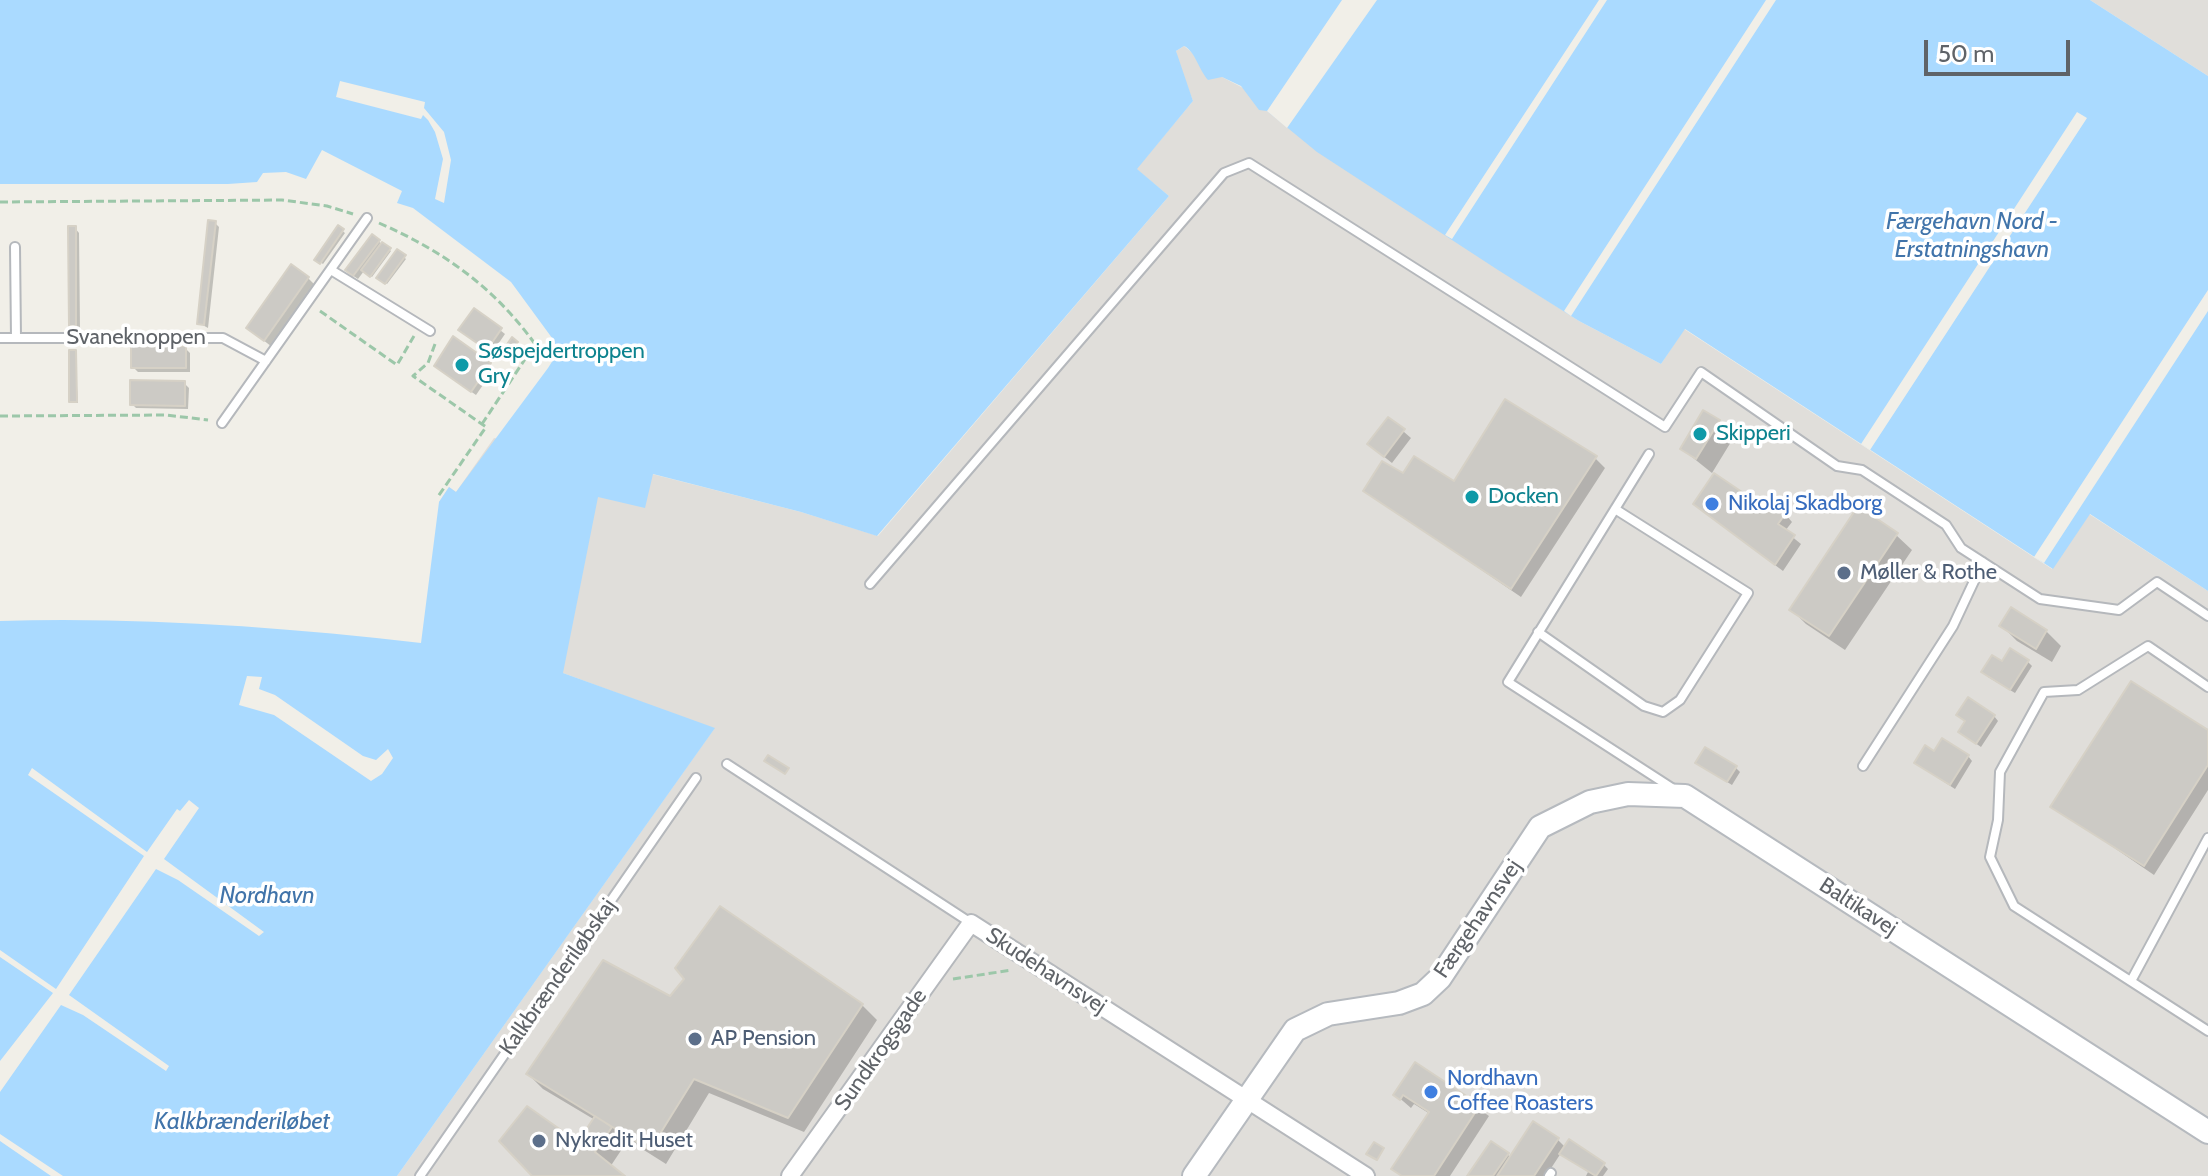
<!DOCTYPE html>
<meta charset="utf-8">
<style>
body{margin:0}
#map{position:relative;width:2208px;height:1176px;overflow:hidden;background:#f1efe8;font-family:Cabin,sans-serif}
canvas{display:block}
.scale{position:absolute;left:1924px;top:40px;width:146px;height:36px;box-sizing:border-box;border:4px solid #5f6368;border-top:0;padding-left:10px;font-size:24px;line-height:28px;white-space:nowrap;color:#5f6368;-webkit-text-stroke:6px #fff;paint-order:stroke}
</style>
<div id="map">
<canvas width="2208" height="1176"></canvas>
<div class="scale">50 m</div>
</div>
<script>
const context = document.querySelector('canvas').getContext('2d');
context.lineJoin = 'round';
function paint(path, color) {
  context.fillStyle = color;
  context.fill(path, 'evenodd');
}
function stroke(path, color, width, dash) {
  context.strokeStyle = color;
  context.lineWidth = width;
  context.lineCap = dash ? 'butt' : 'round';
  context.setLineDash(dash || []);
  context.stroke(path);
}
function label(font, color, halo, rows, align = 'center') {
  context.font = font + ' Cabin,sans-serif';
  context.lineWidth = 7;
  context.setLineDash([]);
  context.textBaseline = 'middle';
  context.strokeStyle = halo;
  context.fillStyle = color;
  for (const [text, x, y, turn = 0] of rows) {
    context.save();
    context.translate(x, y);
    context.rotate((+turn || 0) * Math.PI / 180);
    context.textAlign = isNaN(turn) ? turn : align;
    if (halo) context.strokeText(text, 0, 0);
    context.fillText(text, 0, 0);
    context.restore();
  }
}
paint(new Path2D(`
 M2090,0h118v76z
 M1184,46l38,31 25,13 6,11 14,10 138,97 174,113 82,43 23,-35 368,240 37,-55 119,77v585h-1811l317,-447 -151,-56 -124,-171 10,-15 7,5 38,-54 158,36 149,38 77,24 291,-340 -33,-27 57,-68 -16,-41 -1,-9z`), '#e0deda');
paint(new Path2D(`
 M0,0h2090l118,76v515l-118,-77 -37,55 -368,-240 -24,35 -82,-43 -81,-51 -181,-118 -50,-41 -8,-1 -18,-24 -19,-9 -14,3c-9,-10 -13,-29 -24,-34l-8,5 17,50 -56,68 32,27 -292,340 -76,-24 -148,-38 -8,34 -47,-11 -35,176 152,55 -318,448h-397v-555c141,-4 281,6 421,22l18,-141 10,-15 7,5 92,-124 7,-11v-15l-44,-60 -98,-74 -16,-5 5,-12 -80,-41 -16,29 -20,-7 -23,1 -6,9 -29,2h-228z`), '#aadaff');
paint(new Path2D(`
 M1342,0h35l-90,128 -20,-17z
 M1599,0h8l-155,239 -7,-4z
 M1766,0h10l-205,316 -7,-5z
 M340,81l85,21 -1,6 20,24 7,28 -7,43 -9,-4 8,-40 -8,-27 -7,-12 -5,-5 -2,4 -85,-22z
 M2077,112l10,6 -217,332 -9,-6z
 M2208,290v21l-164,252 -10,-6z
 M247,676l15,1 -3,12 16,6 88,61 13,4 12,-11 5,9 -11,16 -11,7 -97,-66 -35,-10z
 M32,768l115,84 30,-43 3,2 9,-11 10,8 -35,51 100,73 -5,4 -81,-56 -22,-11 -87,126 100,71 -3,5 -83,-56 -22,-10 -61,87v-31l53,-68 -53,-36v-7l56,39 88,-133 -116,-81z
 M0,1134l63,42h-12l-51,-35z`), '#f1efe8');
paint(new Path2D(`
 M215,223l4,4 -11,101 -9,-5z
 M75,228l4,5 1,96 -9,-4z
 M339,228l6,5 -22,31 -4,-3z
 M378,241l13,10 -19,26 -8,-6 -6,8 -6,-4z
 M398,252l8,7 -19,25 -8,-6z
 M308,278l7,7 -43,62 -24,-19z
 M500,330l5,4 -13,19 -27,-19z
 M512,340l7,5 -11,15 -7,-5z
 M185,348l5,5v19h-52l-5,-5z
 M75,352l3,51h-5l-2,-2z
 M489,365l5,4 -18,26 -35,-24z
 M184,383l5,5 -1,21 -52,-1 -4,-4z
 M1389,419l22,19 -19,25 -15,-12z
 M1718,422l16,15 -22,36 -30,-24z
 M1595,458l10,10 -84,129 -155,-106 37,-15 52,8z
 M1768,512l17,2 7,8 -7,9 16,13 -18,27 -36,-27z
 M1896,535l16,15 -67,100 -39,-26 -15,-15z
 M2002,626l44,5 15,15 -9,16 -35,-21z
 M2028,662l4,4 -17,27 -27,-16 14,-13z
 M1994,716l4,5 -17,26 -16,-11z
 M2208,732v58l-54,85 -101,-69z
 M1935,754l33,2 4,5 -17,28 -34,-22z
 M1703,767l33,1 4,4 -8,13z
 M671,999l191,6 15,15 -73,112 -95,-39 -43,71 -38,-24 -18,27 12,9h-88l45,-31 16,-25 -52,-31 -15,-15z
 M1415,1065l74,51 -39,60h-49l-7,-8 36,-54 -16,-10 -3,4 -15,-13z
 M1558,1140l8,8 37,16 5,5 -5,7h-17l2,-4 -27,-19 -15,23h-76l37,-22 4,4z`), '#0003');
const building = new Path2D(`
 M208,220l8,1 -12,104 -7,-1z
 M338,225l6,4 -24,35 -6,-4z
 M68,226h8v100h-7z
 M372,234l8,6 -27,36 -8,-6z
 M382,242l9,6 -21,29 -9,-7z
 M397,249l9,6 -21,29 -9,-6z
 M291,264l18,13 -45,64 -18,-13z
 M474,308l28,20 -15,22 -29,-20z
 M453,336l38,27 -20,29 -37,-26z
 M512,337l6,5 -13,18 -6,-4z
 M131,346h55v22h-55z
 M69,350h7l1,52h-8z
 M130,380l55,1v25l-55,-1z
 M1505,399l92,57 -86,133 -148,-98 19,-30 21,12 11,-17 40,25z
 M1703,410l17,10 -24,39 -16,-10z
 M1388,417l17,12 -21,28 -17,-13z
 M1714,473l53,36 5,-6 14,10 -8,11 17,11 -20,30 -82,-61z
 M1858,506l40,27 -69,103 -40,-26z
 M2011,607l36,23 -11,19 -37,-23z
 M2010,648l19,12 -19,30 -29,-18 11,-17 10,6z
 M2131,681l77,49v35l-64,101 -94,-59z
 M1968,697l27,18 -19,29 -18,-12 7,-11 -9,-6z
 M1942,738l27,17 -19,30 -36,-22 11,-18 9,6z
 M1705,747l32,19 -10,16 -32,-19z
 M768,755l21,13 -4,6 -21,-13z
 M720,906l143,98 -75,114 -94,-39 -44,71 -124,-76 77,-114 67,36 14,-17 -9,-11z
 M1415,1062l65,43 -46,71h-32l-11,-7 38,-57 -26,-17 -3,5 -7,-5z
 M527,1106l51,36 17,-26 17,11 -17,25 30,24h-93l-33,-35z
 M1533,1121l26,17 -25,38h-37z
 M1569,1139l36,24 -9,13 -37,-22z
 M1491,1141l18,12 -16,23h-26z
 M1374,1142l10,6 -7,12 -11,-6z`);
paint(building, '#cccac5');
stroke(building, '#d6d1c6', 2);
const lane = new Path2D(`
 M15,247l1,91
 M331,270l99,61
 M0,338h223l43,23
 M222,423l145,-205
 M1649,454l-141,228 167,108
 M870,584l354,-411 25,-10 416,264 36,-55 136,94 25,4 84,55 15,23 79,51 79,11 38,-28 51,34
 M1538,632l106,74 19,6 17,-12 68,-107 -133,-84
 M2208,687l-60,-41 -70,44 -34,2 -44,80 -2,48 -8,37 24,49 194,125
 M727,764l244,159
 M1863,766l90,-140 30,-64
 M2131,981l77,-143
 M420,1176l276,-398
 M1549,1176l2,-3`);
const street = new Path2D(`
 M790,1176l181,-253 395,253`);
const secondary = new Path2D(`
 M1194,1176l101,-146 33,-16 71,-11 24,-9 17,-16 100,-151 50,-25 38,-8 57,2 523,336`);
stroke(lane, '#b5b8bc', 12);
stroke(street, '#b5b8bc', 20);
stroke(secondary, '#b6babf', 26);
stroke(new Path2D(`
 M0,202l282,-2 45,6 26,8
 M379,223c64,28 115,64 156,121l-53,80
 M320,311l77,54 17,-29
 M435,344l-7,19 -15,13 73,51 -49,71
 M0,416l166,-1 42,5
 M953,979l59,-9`), '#9cc7a9', 3, [8, 4]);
stroke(lane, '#fff', 8);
stroke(street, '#fff', 16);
stroke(secondary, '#fff', 22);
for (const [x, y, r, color] of [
 [462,365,8,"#0f9aa8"],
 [1700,434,8,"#0f9aa8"],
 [1472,497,8,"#0f9aa8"],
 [1712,504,8,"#3f7fe0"],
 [1844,573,8,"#5c6f8a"],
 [695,1039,8,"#5c6f8a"],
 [1431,1092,8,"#3f7fe0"],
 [539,1141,8,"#5c6f8a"]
]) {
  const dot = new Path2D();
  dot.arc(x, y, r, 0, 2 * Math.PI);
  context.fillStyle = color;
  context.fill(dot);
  stroke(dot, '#fff', 3);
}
label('22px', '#5f6368', '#fff', [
 ["Svaneknoppen",136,338],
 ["Baltikavej",1858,907,33],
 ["Færgehavnsvej",1478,919,-56],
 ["Skudehavnsvej",1046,971,33],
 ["Kalkbrænderiløbskaj",558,977,-55],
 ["Sundkrogsgade",881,1050,-55]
]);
label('22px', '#0d838f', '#fff', [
 ["Søspejdertroppen",478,352],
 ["Gry",478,377],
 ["Skipperi",1716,434],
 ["Docken",1488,497]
], 'left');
label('22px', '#366cbe', '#fff', [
 ["Nikolaj Skadborg",1728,504],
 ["Nordhavn",1447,1079],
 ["Coffee Roasters",1447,1104]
], 'left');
label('22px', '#4e5e75', '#fff', [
 ["Møller & Rothe",1860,573],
 ["AP Pension",711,1039],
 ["Nykredit Huset",555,1141]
], 'left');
label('italic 24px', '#4174aa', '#fff', [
 ["Færgehavn Nord -",1972,222],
 ["Erstatningshavn",1972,250],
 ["Nordhavn",267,896],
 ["Kalkbrænderiløbet",242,1122]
]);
</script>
